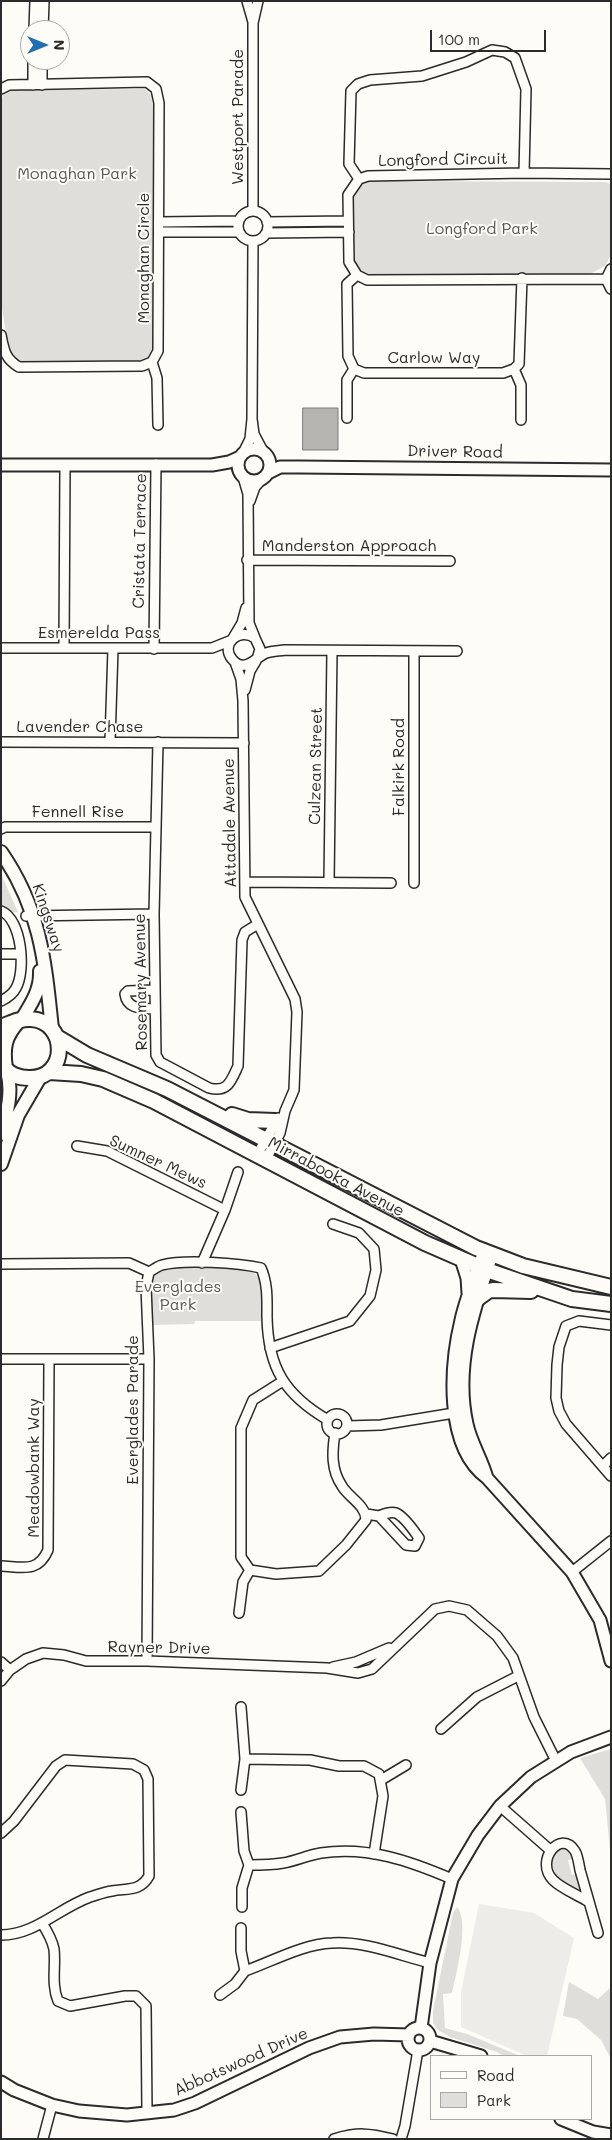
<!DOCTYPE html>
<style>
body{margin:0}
#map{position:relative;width:612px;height:2140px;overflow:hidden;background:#fdfcf7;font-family:Mali,sans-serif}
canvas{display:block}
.frame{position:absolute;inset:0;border:2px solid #2b2b2b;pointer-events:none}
.legend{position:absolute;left:430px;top:2055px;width:162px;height:65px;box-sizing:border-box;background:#fdfcf7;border:1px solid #a9a8a5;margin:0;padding:6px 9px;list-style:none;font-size:15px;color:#2b2b2b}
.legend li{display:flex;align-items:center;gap:10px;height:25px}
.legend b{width:25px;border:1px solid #a9a8a5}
.north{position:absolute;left:20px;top:20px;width:50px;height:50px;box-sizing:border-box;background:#fdfcf7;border:1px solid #a9a8a5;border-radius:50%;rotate:90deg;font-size:14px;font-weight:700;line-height:20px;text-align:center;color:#2b2b2b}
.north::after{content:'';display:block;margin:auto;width:18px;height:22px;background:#1f6fb2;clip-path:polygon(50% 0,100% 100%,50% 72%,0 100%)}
.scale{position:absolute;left:430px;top:30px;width:116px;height:22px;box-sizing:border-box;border:2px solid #2b2b2b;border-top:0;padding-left:6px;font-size:15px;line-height:18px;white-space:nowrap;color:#2b2b2b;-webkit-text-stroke:4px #fdfcf7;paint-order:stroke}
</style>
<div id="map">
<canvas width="612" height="2140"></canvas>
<div class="frame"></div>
<ul class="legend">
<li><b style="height:6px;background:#fdfcf7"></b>Road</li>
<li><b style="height:14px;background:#dfdeda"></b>Park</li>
</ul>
<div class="north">N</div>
<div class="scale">100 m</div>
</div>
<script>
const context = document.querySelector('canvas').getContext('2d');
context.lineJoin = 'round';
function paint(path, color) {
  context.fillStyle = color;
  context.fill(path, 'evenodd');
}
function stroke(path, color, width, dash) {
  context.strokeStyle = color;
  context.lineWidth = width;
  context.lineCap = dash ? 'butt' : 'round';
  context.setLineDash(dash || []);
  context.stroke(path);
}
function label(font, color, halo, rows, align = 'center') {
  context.font = font + ' Mali,sans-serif';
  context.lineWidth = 4;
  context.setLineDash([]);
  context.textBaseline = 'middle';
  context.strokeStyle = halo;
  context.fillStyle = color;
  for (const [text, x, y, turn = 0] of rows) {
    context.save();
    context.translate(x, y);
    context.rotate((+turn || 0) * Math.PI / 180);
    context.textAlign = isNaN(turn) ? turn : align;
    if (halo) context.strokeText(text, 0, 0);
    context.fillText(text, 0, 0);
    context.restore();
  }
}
paint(new Path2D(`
 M479,1904l55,9 40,25 -27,118h-20l-66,-29v-35z`), '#edece8');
paint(new Path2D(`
 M145,89l6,6 2,10v245l-4,8 -9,4 -119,1 -7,-2 -5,-7 -8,-53v-197l2,-10 6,-4z
 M372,181l234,1 5,2v71l-6,11 -17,9 -220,1c-6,-3 -11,-7 -14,-14 -3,-7 -3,-60 0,-67 3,-8 10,-12 18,-14z
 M1,874l17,38 -9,1 -8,-4z
 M202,1266c18,1 55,-5 59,19 2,11 0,24 0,36h-66l-1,3 -43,1 -2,-37 2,-12 12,-8z
 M611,1749v110l-6,-60 -25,-41z
 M562,1847l7,2 4,10 -5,1 4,15 6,-2 3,14 -3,3c-18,-6 -31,-20 -24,-40z
 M457,1907c13,14 -1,68 -5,86l-9,1 2,34 22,6 53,22h-16l-7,-4 -47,-15 -12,-7 -5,-7v-12l20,-98z
 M569,1982l29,17 13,-12v72l-10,-19 -24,-21 -14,-3z`), '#dfdeda');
const water = new Path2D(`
 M303,408h35v42h-35z`);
paint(water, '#b5b4b1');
stroke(water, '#7e7d7b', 1);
const minor = new Path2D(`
 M247,1l6,21
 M34,30l1,-29
 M43,30l1,-29
 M33,85v-25
 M42,85v-25
 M1,89l8,-4 138,-3 9,7 3,14 -1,248 -6,11 -10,4 -123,1c-14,-8 -15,-17 -18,-32
 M359,179l-10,-15 2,-73 7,-7 12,-4 52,-4 44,-14 26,-12 13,2 10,6 11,31 -2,84
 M253,211v-188l5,-22
 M238 226a15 15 0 1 1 30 0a15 15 0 1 1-30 0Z
 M159,222l80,-1
 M267,222l81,-1
 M159,232h80
 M267,233l82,-1
 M611,269l-5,10 5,10
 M357,275l-10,9 1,72 6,13 10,4h139l11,-4 5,-5 3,-86
 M606,279l-239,1 -10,-5 -8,-13 -1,-67 11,-16 9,-3 156,-3 87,1
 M152,362l5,16 1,47
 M514,369l7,16v35
 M347,418v-38l7,-11
 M252,419l1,-178
 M243,453l7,-14 2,-20 2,15 9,17
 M243,477l5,17 1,129 6,15
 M250,501l5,-14 8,-9
 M247,560l203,1
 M233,638l9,-15 4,-15
 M1,648h211l20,-8
 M64,648l1,-183
 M154,649l2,-185
 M414,651v232
 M257,659l3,-10 -5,-11c-16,-11 -35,6 -23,21 12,15 23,-1 34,-6 6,-2 13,-2 19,-3l172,1
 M235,662l6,17 2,22 2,196 50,102 2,13 -3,78 -9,21 -5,22 -14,26
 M245,690l5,-19 6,-10
 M110,741l3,-92
 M1,742l243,1
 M158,742l-4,172 2,141 4,7 49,26c19,5 22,-7 29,-22l4,-126 3,-8 13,-8
 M1,829l4,-2h150
 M245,882l146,1
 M329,882l3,-231
 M1,911c21,8 25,60 15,77 -3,6 -9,10 -15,13
 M26,916l128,-2
 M1,954h20
 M155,1009c-12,-1 -28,1 -30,-15l3,-3 27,-1
 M77,1146l30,5 118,59 -23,53
 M257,1155l21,-37
 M225,1210l13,-38
 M1,1264l128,-1 20,9
 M611,1325l-32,-4 -13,5 -7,21 -2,18 -1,33 3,13 7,13 45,52
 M270,1348l80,-27 20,-25 6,-26 -2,-21 -15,-16 -26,-9
 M1,1359h148
 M283,1381l-30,19 -12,28v129l9,13 26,4 43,-3 27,-26 20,-25c0,-15 -17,-22 -24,-34 -11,-16 -10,-34 -7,-53
 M327 1424a10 10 0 1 1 20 0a10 10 0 1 1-20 0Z
 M347,1426l34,-1 79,-13
 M603,1466l8,-8
 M366,1514l13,2 27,29 9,1 4,-8c-5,-7 -14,-21 -23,-25 -6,-2 -12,1 -17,3
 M1,1566c22,1 37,7 47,-16l1,-190
 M572,1572l39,-31
 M239,1613l4,-31 7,-12
 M147,1661l2,-302 -3,-72 3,-15c4,-2 9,-6 13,-7 22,-6 77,-2 99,3 7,16 6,32 6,49 1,51 18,78 61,103
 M1,1662l9,8
 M333,1667l23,-5 33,-14
 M1,1681l9,-11 16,-11 17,-6 21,2 22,6h61l180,7 31,5 14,-4 63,-60 14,-3 18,4 30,26 16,22 21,59 22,44
 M241,1707l4,52 -4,31
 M441,1729l36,-32 41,-21
 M245,1759l65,1 29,6h25l15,8 4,22 -9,58
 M381,1780l25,-15
 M500,1806l50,44
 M241,1812l3,39 5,14 -7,23v19
 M1,1833l13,-12 42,-55 9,-6 68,4 11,6 4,9 1,97c-9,16 -22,12 -37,15 -8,1 -15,4 -22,6 -31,11 -55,38 -89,38
 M249,1865c11,0 23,0 34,-2 13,-2 25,-8 38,-10 47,-7 89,8 131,26
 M589,1902c-11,-7 -27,-13 -36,-22 -19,-19 8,-52 22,-29 3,5 4,14 5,19 6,21 12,42 18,63
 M42,1923c5,8 10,16 12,26 2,17 -3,35 4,52l12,5 55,-10h11l10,10 1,106
 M241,1928v23l4,20c28,-10 58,-27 87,-28 33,-2 66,12 98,20
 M220,1995l15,-11 10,-13
 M43,2139l9,-34
 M334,2139c23,-7 35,-6 59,0
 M401,2139l4,-13 13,-76`);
const tertiary = new Path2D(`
 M238 465a16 16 0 1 1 32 0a16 16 0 1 1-32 0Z
 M1,465h211l17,-3 11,-5
 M268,473l12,-6h19l312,3
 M484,1252c-8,22 -18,45 -23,68 -11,46 -17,127 26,158l85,94 28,48 11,41
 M461,1259l6,19 1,15
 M487,1478c-5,-19 -16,-35 -20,-54 -13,-58 7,-115 25,-169
 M408 2039a11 11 0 1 1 22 0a11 11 0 1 1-22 0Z
 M421,2028l9,-65 22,-84 26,-44 22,-29 31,-29 40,-25 40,-15
 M430,2041l51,15
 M1,2082l13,8 38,15 27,6 48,4 47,-5 21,-7 114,-55 31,-11 34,-3 35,1
 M561,2119l32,13 18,3`);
const secondary = new Path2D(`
 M1,852c40,58 44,110 51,177
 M22,1019c9,-15 19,-29 18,-48
 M1,1134c6,-21 12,-42 6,-63
 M1,1164l17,-49 21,-36`);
const primary = new Path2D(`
 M1,1027c10,-4 20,-9 30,-8 37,2 38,60 -2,59 -10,0 -18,-2 -24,-10 -3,-20 -1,-32 13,-47
 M57,1037l30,18 80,34 309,159 47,18 88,21
 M49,1072l32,2 22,5 51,22 271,142 62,27 85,29 39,5
 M232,1115l16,5 27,1
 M477,1299l11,-8 5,-1 38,1`);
stroke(minor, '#2b2b2b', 12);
stroke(tertiary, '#2b2b2b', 15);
stroke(secondary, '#2b2b2b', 16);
stroke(primary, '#2b2b2b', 18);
stroke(minor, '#fdfcf7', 9);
stroke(tertiary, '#fdfcf7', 11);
stroke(secondary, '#fdfcf7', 12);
stroke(primary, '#fdfcf7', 14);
label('16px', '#2b2b2b', '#fdfcf7', [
 ["Westport Parade",238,117,-90],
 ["Longford Circuit",443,160,-1],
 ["Monaghan Circle",144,258,-90],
 ["Carlow Way",434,358],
 ["Driver Road",455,452,1],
 ["Cristata Terrace",140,541,-89],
 ["Manderston Approach",349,546],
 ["Esmerelda Pass",99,633],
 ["Lavender Chase",80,727],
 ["Culzean Street",316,766,-89],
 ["Falkirk Road",399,767,-90],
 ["Fennell Rise",78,812],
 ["Attadale Avenue",230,823,-91],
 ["Kingsway",48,918,72],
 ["Rosemary Avenue",141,982,-91],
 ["Sumner Mews",158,1162,25],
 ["Mirrabooka Avenue",336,1177,28],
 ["Everglades Parade",133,1410,-90],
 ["Meadowbank Way",34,1468,-90],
 ["Rayner Drive",159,1648,1],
 ["Abbotswood Drive",241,2062,-24]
]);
label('16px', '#585857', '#fdfcf7', [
 ["Monaghan Park",77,174],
 ["Longford Park",482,229],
 ["Everglades",178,1287],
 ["Park",178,1305]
]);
</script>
